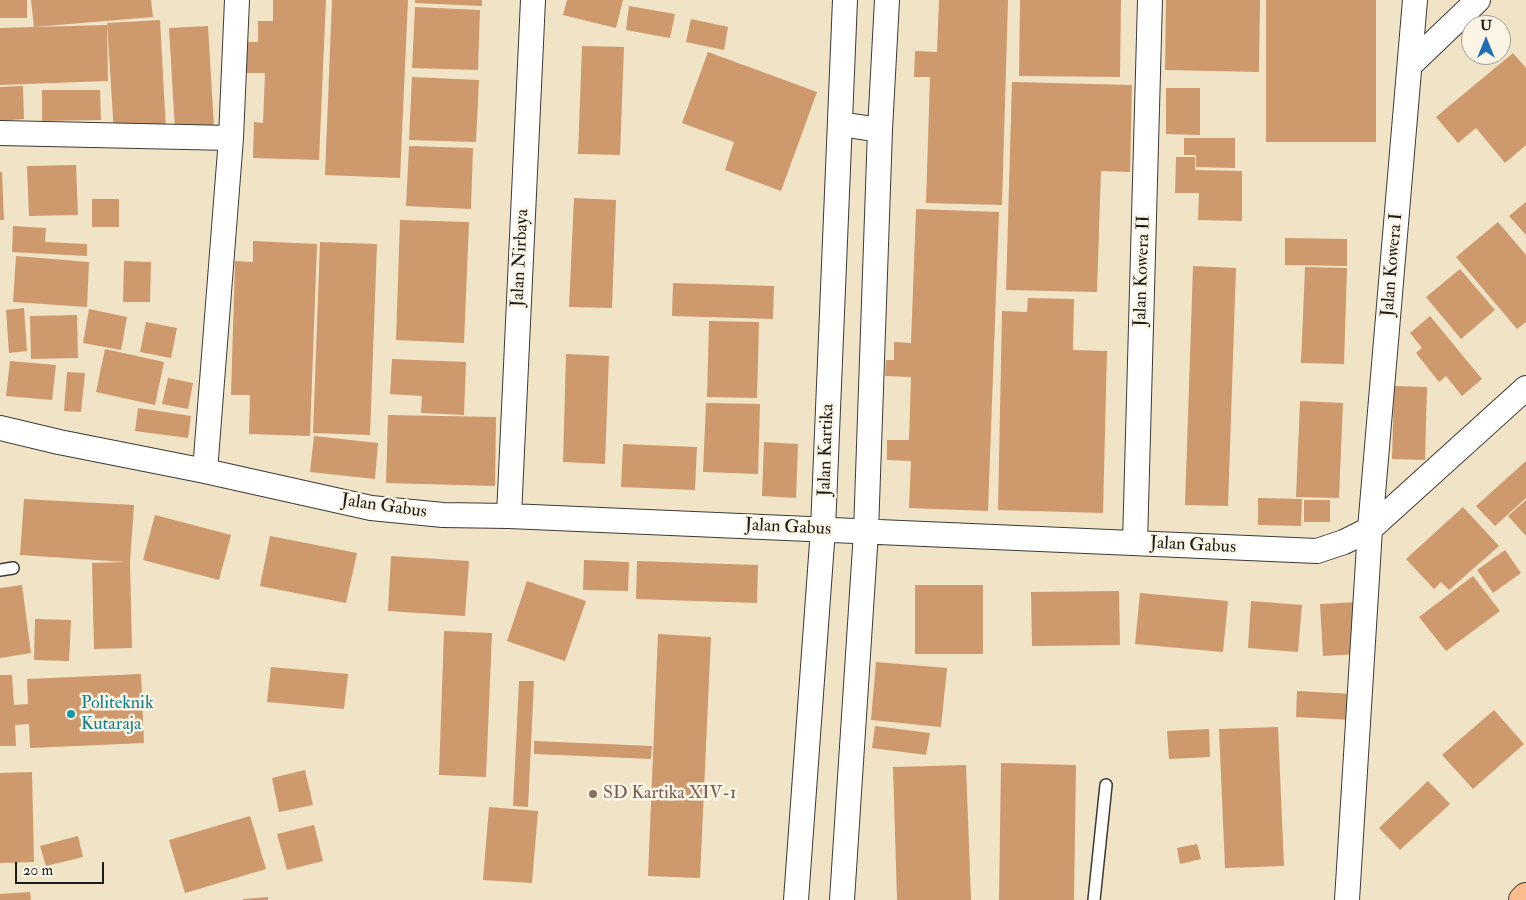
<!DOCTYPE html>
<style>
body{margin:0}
#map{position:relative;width:1526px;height:900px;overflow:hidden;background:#f1e4c6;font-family:"IM FELL Double Pica",serif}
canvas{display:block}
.north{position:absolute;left:1461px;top:15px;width:50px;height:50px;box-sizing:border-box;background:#fcf5e5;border:1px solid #a29e95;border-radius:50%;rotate:0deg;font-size:14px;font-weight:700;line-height:20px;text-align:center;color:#1c1c1c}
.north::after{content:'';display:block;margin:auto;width:18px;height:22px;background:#1f6fb2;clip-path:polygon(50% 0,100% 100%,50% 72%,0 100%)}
.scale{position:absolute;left:15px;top:862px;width:89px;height:22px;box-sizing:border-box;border:2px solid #1c1c1c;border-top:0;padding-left:6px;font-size:15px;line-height:18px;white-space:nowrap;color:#1c1c1c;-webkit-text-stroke:4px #fcf5e5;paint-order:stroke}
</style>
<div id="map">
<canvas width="1526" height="900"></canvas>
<div class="north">U</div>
<div class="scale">20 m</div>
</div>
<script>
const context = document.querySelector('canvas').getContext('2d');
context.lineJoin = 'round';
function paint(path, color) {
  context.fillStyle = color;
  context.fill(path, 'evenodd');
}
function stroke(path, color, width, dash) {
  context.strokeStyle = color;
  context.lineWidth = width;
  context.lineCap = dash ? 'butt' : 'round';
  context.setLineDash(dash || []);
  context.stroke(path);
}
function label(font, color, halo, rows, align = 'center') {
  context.font = font + ' "IM FELL Double Pica",serif';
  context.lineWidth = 5;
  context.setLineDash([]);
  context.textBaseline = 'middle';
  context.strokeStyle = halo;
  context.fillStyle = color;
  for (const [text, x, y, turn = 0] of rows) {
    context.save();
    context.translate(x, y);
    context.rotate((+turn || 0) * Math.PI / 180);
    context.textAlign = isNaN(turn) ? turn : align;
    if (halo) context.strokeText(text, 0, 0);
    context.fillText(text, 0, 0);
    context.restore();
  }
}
paint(new Path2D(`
 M0,0h27v18h-27z
 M31,0h120l2,17 -119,10z
 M273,0h53l-7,160 -66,-2 1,-36 9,1 2,-50h-19l2,-31h10v-21h15z
 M332,0h76l-8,178 -75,-3z
 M415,0h67v6l-67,-3z
 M567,0h56l-7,28 -53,-13z
 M939,0h69l-6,205 -76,-2 4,-126h-16l1,-26 22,1z
 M1020,0h101l-1,77 -101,-1z
 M1166,0h94l-1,72 -94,-2z
 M1266,0h110v142h-110z
 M629,6l46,8 -5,24 -44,-8z
 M415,7l65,3 -2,60 -66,-2z
 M691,19l37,8 -4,23 -38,-8z
 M160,20l6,110 -52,3 -7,-110z
 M107,25l1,56 -108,4v-57z
 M208,26l6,101 -39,2 -6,-101z
 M582,46l42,1 -4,108 -42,-1z
 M708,52l109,40 -36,99 -56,-21 9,-28 -52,-19z
 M1513,53l13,15v77l-21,18 -29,-35 -18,15 -22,-26z
 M412,77l67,3 -3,62 -67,-2z
 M1012,82l120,3 -2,87 -29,-1 -4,121 -91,-2z
 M23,86l1,33 -24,2v-34z
 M1166,88h34v47l-34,-1z
 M42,90h58l1,30 -59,1z
 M1184,138h51v30l-39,-1v-12h-12z
 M409,146l64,2 -2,61 -65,-3z
 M1176,157h19v13l47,1v50l-44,-1 1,-27h-24z
 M76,165l2,50 -49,1 -2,-50z
 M0,172h2l2,48h-4z
 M574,198l42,2 -4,108 -43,-1z
 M92,199h27v28h-27z
 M1526,202v33l-17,-19z
 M916,209l83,3 -11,299 -79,-3 2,-47 -24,-1v-20h22l2,-63 -26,-1 1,-16h8v-18l17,1z
 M400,220l69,2 -5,121 -68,-3z
 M1498,222l28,33v67l-9,7 -61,-72z
 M13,226l33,2 -1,14 42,2v12l-75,-4z
 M1285,238l62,1v27l-62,-1z
 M253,241l64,3 -7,192 -61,-2 1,-39h-19l4,-134 18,1z
 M320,242l57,2 -7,191 -57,-2z
 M16,256l73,6 -2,45 -74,-5z
 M124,261l27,1 -1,40h-27z
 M1193,266l43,2 -8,238 -43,-1z
 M1305,267l42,1 -3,96 -43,-1z
 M1460,269l35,41 -34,29 -35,-42z
 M673,283l101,3 -1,33 -101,-3z
 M1028,298l46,1 -1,51 34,1 -4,162 -105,-3 4,-199 25,1z
 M24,308l3,43 -18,2 -3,-43z
 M89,309l38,8 -6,33 -38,-7z
 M77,315l1,43 -47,1 -1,-43z
 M1430,316l52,63 -20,17 -16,-20 -7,6 -23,-29 6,-5 -12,-15z
 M709,321l50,1 -2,76 -50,-1z
 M146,322l31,6 -6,30 -31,-6z
 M105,349l59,13 -9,43 -59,-13z
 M566,354l43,2 -4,108 -42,-2z
 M392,359l74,3 -2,53 -43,-2 1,-17 -32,-2z
 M10,361l46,4 -4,35 -46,-4z
 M67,372l18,1 -4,39 -17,-1z
 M168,378l25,5 -5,26 -26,-5z
 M1394,386l33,1 -2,73 -33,-1z
 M1300,401l43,2 -4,95 -43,-1z
 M706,403l54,1 -2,70 -55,-2z
 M138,408l53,8 -3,22 -53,-7z
 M388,415l108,2 -1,69 -109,-3z
 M314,436l64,7 -3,36 -65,-7z
 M764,442l34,2 -2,54 -34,-2z
 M623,444l74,3 -2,43 -74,-3z
 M1526,461v37l-31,28 -19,-20z
 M1258,498l44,1 -1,27 -43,-1z
 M24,499l110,6 -4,57 2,86 -38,1 -2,-86 34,-1 -106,-7z
 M1304,500h26v22h-26z
 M1526,500v36l-18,-20z
 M1463,507l36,39 -50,44 -8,-8 -7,7 -28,-30z
 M155,515l76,20 -12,45 -76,-20z
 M270,536l87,17 -11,50 -86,-17z
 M1505,550l16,23 -28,20 -16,-23z
 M391,556l78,5 -4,55 -77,-5z
 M584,560l45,2 -1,29 -45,-1z
 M637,561l121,4 -1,38 -121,-4z
 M1473,576l27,35 -54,40 -27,-34z
 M527,581l59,20 -21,60 -58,-20z
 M22,585l9,68 -31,5v-70z
 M915,585h68v69h-68z
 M1119,591l1,54 -88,1 -1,-54z
 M1140,593l88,8 -5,51 -88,-8z
 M1251,601l51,4 -4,47 -50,-4z
 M1358,602l2,52 -37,2 -3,-52z
 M35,619l36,1 -2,41 -35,-1z
 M444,631l48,2 -6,144 -47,-2z
 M658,634l53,3 -11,241 -52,-2z
 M876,662l71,6 -6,59 -70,-7z
 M271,667l77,7 -4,35 -77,-7z
 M141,674l3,69 -114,5 -1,-24 -14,1 1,21h-16v-71h12l2,30 14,-1 -1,-25z
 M519,681h15l-6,126 -15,-1z
 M1297,691l58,3 -2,26 -57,-3z
 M1494,710l30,34 -51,45 -31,-34z
 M875,726l55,7 -4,22 -54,-7z
 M1278,727l6,139 -59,2 -6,-139z
 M1209,729l1,28 -41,2 -2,-28z
 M534,741l118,5 -1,13 -117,-5z
 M1001,763l75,2 -2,135h-75z
 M966,765l5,135h-74l-4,-133z
 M305,770l8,35 -34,7 -7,-34z
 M32,772l2,90 -34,1v-90z
 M1428,781l22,23 -50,46 -21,-22z
 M489,807l49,4 -6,72 -49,-3z
 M250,816l16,53 -81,24 -16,-53z
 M314,825l9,36 -36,9 -10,-36z
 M78,836l5,21 -37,9 -6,-20z
 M1197,844l4,15 -21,5 -3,-16z
 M30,892l1,8h-31v-6z
 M268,897v3h-25v-1z`), '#ce996d');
const service = new Path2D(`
 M0,570l13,-2
 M1094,900l12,-115`);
const minor = new Path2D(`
 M1410,65l68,-65
 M840,124l40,6
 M0,133l231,5
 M0,428l59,14 146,29 166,37 72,7 66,1 808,35 27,-9 26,-13 156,-141
 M205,471l26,-333 6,-138
 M509,516l24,-516
 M1135,543l15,-543
 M796,900l27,-371 22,-529
 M842,900l24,-368 14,-402 7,-130
 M1347,900l23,-371 45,-529`);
const trunk = new Path2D(`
 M1523,900l3,-3`);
stroke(service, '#3c3a36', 14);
stroke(minor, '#3c3a36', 26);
stroke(trunk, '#3c3a36', 30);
stroke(service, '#fff', 11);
stroke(minor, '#fff', 24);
stroke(trunk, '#fbbb8c', 28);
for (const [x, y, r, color] of [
 [71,714,5,"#0f9aa8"],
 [593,794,5,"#8d6e63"]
]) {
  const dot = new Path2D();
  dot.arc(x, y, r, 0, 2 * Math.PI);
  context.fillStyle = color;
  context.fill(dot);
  stroke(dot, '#fcf5e5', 2);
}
label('18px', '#1c1c1c', '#fcf5e5', [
 ["Jalan Nirbaya",521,258,-87],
 ["Jalan Kowera I",1393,265,-85],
 ["Jalan Kowera II",1143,271,-88],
 ["Jalan Kartika",827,450,-88],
 ["Jalan Gabus",384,507,8],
 ["Jalan Gabus",788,528,3],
 ["Jalan Gabus",1193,546,3]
]);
label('18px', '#0d838f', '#fcf5e5', [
 ["Politeknik",81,704],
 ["Kutaraja",81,725]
], 'left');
label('18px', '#785e54', '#fcf5e5', [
 ["SD Kartika XIV-1",603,794]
], 'left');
</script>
